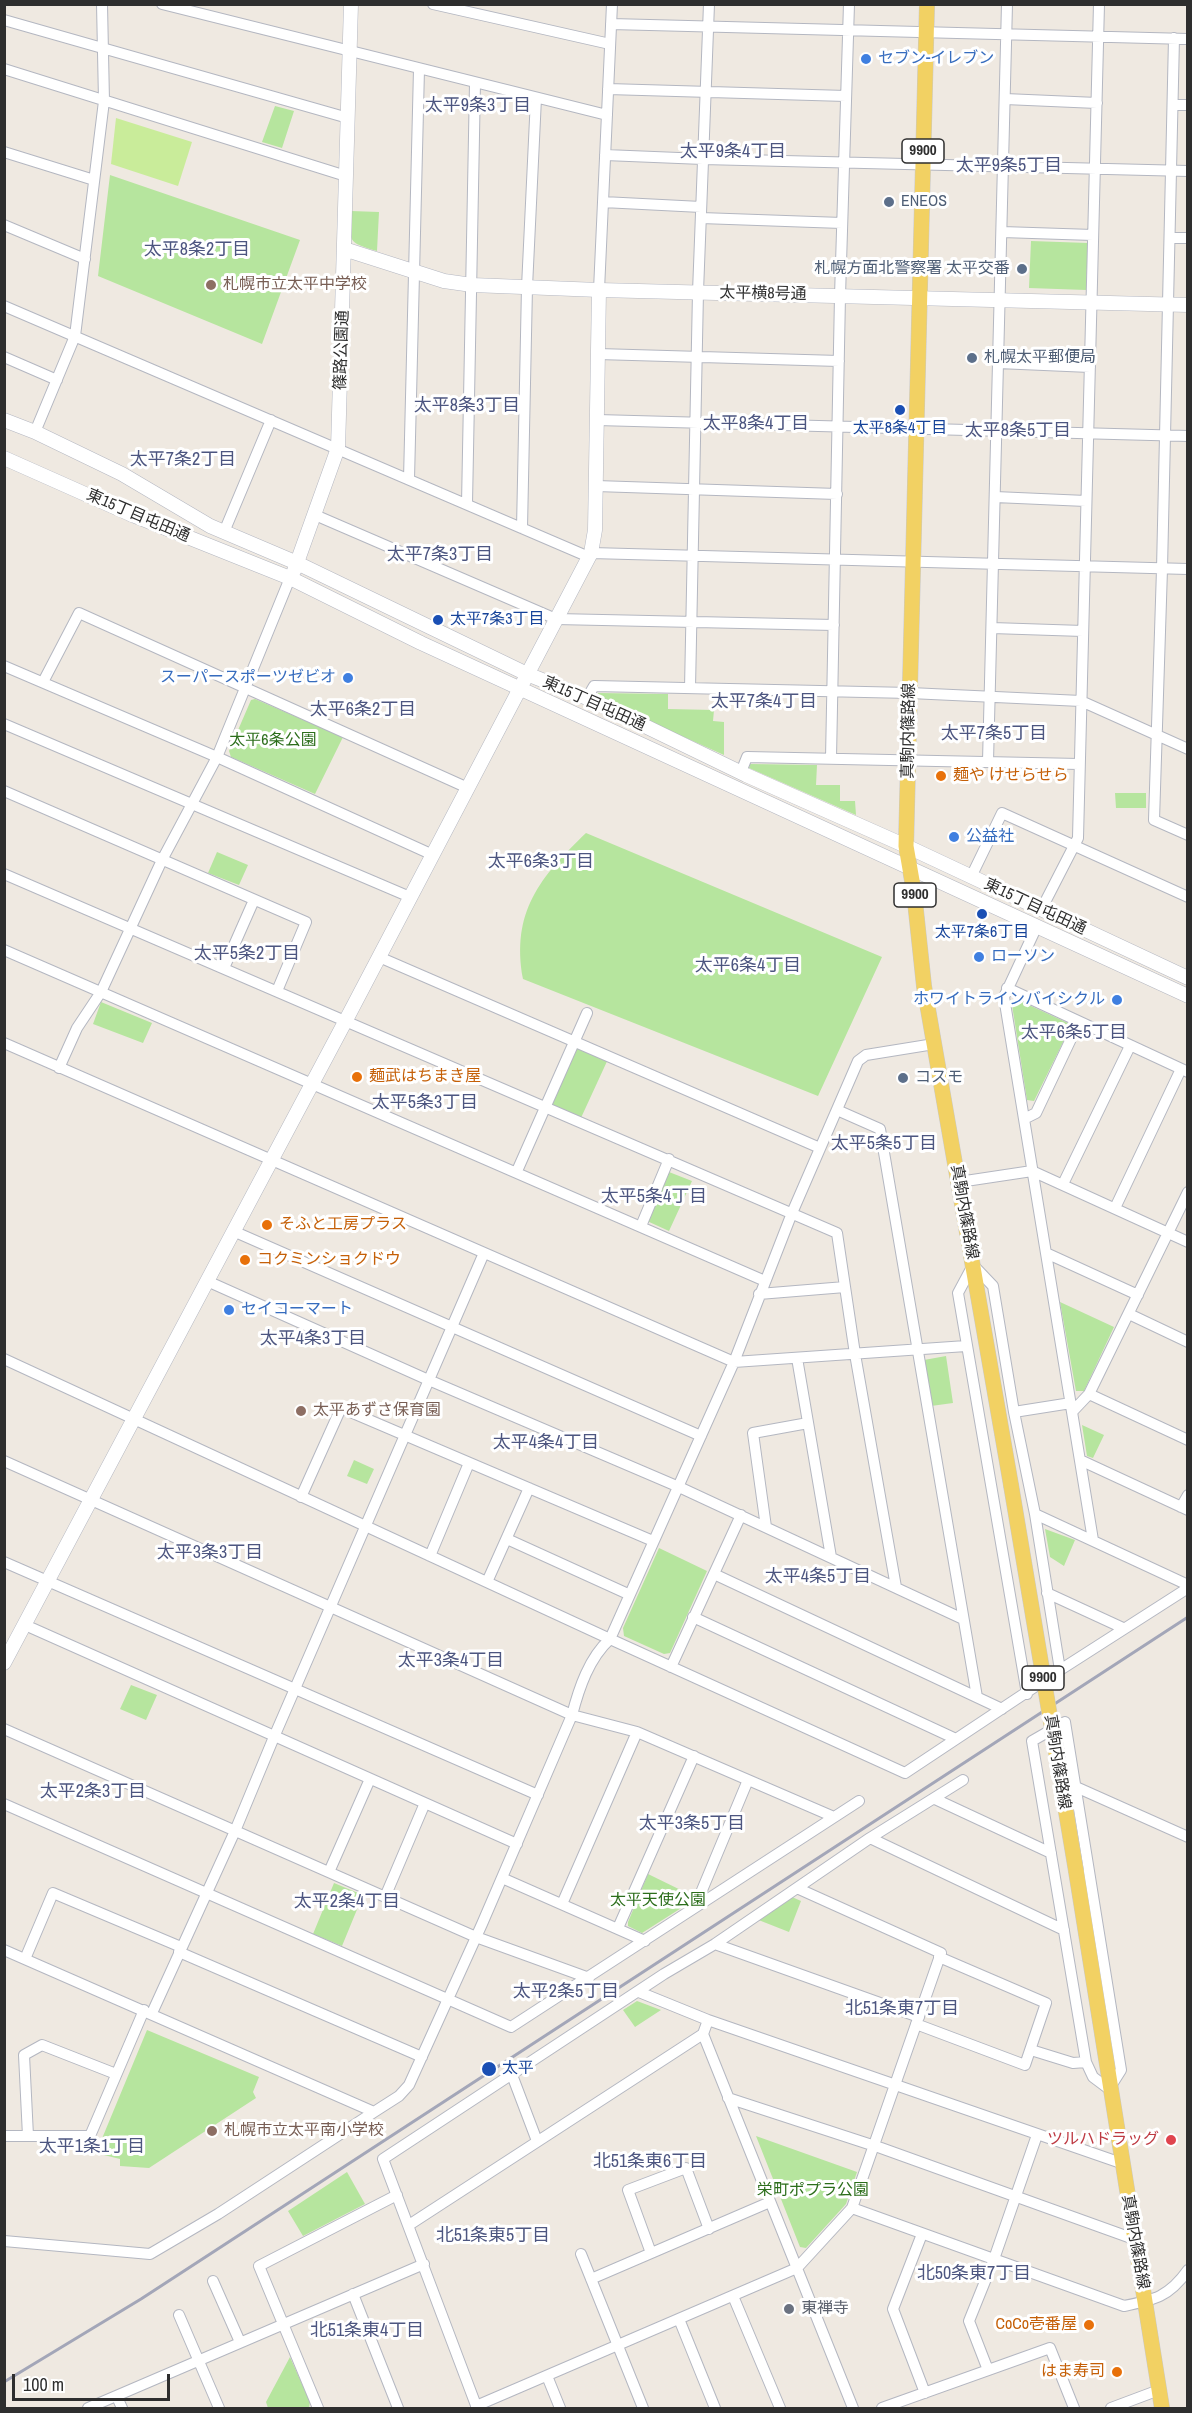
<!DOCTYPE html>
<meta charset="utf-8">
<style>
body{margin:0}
#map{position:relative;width:1192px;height:2413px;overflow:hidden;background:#efe9e1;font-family:"Archivo Narrow",sans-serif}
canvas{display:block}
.frame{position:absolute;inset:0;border:6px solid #2e2e2e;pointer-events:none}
.scale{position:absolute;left:12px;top:2374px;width:158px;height:27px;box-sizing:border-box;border:3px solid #2e2e2e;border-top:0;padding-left:8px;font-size:18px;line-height:21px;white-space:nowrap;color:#2e2e2e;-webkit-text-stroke:4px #fff;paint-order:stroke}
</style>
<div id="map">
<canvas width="1192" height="2413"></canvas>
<div class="frame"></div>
<div class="scale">100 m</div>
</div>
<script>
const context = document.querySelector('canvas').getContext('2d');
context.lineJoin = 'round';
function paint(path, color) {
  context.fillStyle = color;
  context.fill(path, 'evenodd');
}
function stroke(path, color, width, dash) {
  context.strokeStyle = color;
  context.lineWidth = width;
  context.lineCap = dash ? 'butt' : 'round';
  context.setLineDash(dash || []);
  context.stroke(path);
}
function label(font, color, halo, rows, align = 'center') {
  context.font = font + ' "Archivo Narrow","Noto Sans JP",sans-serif';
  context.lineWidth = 6;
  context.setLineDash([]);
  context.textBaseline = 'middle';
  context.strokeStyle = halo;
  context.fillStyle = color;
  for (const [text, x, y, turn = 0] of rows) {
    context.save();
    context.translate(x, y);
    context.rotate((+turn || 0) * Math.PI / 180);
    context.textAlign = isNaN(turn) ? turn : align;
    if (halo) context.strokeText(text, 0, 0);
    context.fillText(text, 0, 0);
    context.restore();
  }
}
paint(new Path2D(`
 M275,106l19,5 -12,37 -20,-6z
 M110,175l190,65 -38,104 -164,-68z
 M351,211l28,1 -2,39c-31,-9 -27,-9 -26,-40z
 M1031,241l57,2 -2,47 -57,-2z
 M598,693l70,1v15l46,1 -1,11 11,1v33l-127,-57z
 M255,699l88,38 -28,57 -84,-37 -2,-6 22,-51z
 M750,764l67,1 -1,20h24v16h15l1,14 -107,-47z
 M1115,793h31v15h-30z
 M586,833l296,124 -64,139 -295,-117c-12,-67 17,-102 63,-146z
 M217,852l31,13 -9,20 -31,-12z
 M1018,1000l50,23 2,5 -36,73 -7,-1 -15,-95z
 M101,1002l51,21 -9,20 -50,-19z
 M575,1042l34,15 -29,63 -34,-14z
 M669,1172l23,9 -23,50 -22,-10z
 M1060,1302l54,25 -30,64h-8z
 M946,1356l7,47 -22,3 -7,-46z
 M1082,1425l22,10 -11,23 -6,-2z
 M354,1460l20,9 -7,15 -20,-8z
 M1045,1529l30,11 -11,26 -14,-9z
 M659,1548l48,23 -37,82 -6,1 -40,-18 -1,-8z
 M131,1685l26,10 -11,25 -26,-11z
 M648,1874l43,21 -5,10 -44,28 -14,-7v-4z
 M334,1883l29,12 -21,51 -29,-12z
 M792,1897l9,4 -12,31 -33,-13z
 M637,2001l24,9 -26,17 -12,-17z
 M147,2030l112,47 -6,15 3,6 -107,70 -29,-2v-7l-24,-6z
 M756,2136l101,36 -11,32 -40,44 -6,-1z
 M347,2172l18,32 -62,32 -15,-25z
 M290,2357l20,45 -1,6h-41l-2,-6z`), '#b6e59e');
paint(new Path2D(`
 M116,118l76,24 -14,44 -67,-22z`), '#c9ec9a');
const street = new Path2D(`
 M162,4l445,111
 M433,4l177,40
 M4,20l344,98
 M611,24l577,15
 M1174,38l-12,531 -8,251 34,15
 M4,69l342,107
 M608,89l238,7
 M1005,99l92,4
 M1173,105h15
 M4,152l90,28
 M605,155l98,4 485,12
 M603,202l98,5
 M701,218l141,5
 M4,225l81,34
 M1002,232l91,3
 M1170,238h18
 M599,290l13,-286
 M4,306l585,251
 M598,354l241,7
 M4,357l53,23
 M998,363l92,4
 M597,420l591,16
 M35,432l40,-96 29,-235 -2,-97
 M409,479l10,-410
 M596,486l241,8
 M995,497l91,4
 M467,504l8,-421
 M315,515l241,104 278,6
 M522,528l5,-241 9,-189
 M224,532l47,-112
 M591,553l597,16
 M992,628l91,3
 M4,666l213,91 216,98
 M43,682l36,-69 389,175
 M690,688l8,-396 11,-288
 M587,698l7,-12 316,7 171,8 107,48
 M4,724l406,173
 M831,758l9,-462 9,-292
 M988,761l19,-757
 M741,772l6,-15 332,7
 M4,791l302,131 -29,69
 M4,874l833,359 18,121 41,233
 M971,877l31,-64 186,84
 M1041,910l37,-72 21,-834
 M1037,926l-33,71 89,543
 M4,950l761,331
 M379,957l441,191
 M224,968l30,-68
 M1007,988l181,84
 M4,1043l730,319 232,-16
 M59,1068l18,-40 24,-36 61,-132 55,-103 73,-179
 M837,1110l43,19 97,568
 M1024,1119l12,-6 43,-91
 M517,1171l70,-158
 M959,1182l73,-11 156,71
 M1063,1184l67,-138
 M1115,1208l66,-139
 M641,1226l28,-67
 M233,1231l468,205
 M1046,1253l92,42
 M207,1281l217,97 255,109 284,132
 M759,1294l86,-7
 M1129,1314l59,28
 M797,1358l34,199
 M4,1359l606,280 124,-277 58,-149 66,-152 8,-6 68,-11
 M1089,1394l99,46
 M1014,1412l57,-9
 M1072,1412l17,-18 99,-202
 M1080,1460l108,50
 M4,1461l568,254 65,17 197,85
 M301,1497l40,-89 312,133
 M1181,1507l7,-12
 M1035,1514l153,71
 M766,1527l-13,-94 55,-10
 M507,1539l121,55
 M430,1556l39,-93
 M4,1562l534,233
 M714,1574l288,135
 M487,1582l42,-94
 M1047,1593l76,35
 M693,1617l263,122
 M25,1625l492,219
 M671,1667l70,-152
 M1060,1670l128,-82
 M1065,1722l56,348 -12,19 -16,-12 -7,-15 -54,-321z
 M4,1729l472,208 113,41
 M1076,1787l112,50
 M935,1799l116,54
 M4,1804l507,223 348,-226
 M870,1838l194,92
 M329,1872l41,-93
 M502,1878l143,63
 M385,1897l40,-94
 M562,1904l75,-172
 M695,1907l53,-127
 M618,1928l76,-172
 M715,1944l204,73
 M4,1950l370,162 25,-16 10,-11 73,-161 90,-209c7,-27 17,-57 38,-76l295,134 155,-103 -25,-156 -21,-102 -21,-126 -20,-21 -15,28 69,401
 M179,1952l243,105
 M25,1959l28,-66 128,54
 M639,1992l69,28 413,143
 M152,2013l83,-182 39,-94 210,-484
 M708,2020l-5,14 150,374
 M916,2024l109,41 21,-62 -107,-46
 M1031,2050l42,13 13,-1
 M512,2075l25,66
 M728,2098l153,50 253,91
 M4,2136h86l54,-126
 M28,2136l-4,-81 18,-10 74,29
 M852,2208l272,98c30,-6 45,-9 64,-36
 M409,2225l294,-191
 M922,2234l-29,75 32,84
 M4,2241l146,13 68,-40 156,-102
 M651,2253l-23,-63 58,-22 23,61
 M581,2254l62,154
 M591,2279l179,-77
 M213,2281l27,61
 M353,2294l45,114
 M733,2296l47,112
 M179,2315l40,93
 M679,2319l36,89
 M988,2370l-19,-49 25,-62 43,-124
 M547,2376l13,32
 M117,2397l5,11
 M476,2406l321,-138 55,-60 89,-255 -142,-64
 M88,2408l336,-144
 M318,2408l-59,-142 138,-71
 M477,2408l-94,-249 281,-185 51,-30 155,-106 93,-58
 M882,2408l168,-60 24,60
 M1111,2408l48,-18`);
const secondary = new Path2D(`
 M344,249l100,32 28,4 127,5 589,15
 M4,420l31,12 87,42 88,52 87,37 230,111 60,24 159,77 160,71 282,132
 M4,458l126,56 160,64 131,65 767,353
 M294,571l44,-123 13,-444
 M4,1663l342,-643 245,-467 4,-23 4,-240`);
const primary = new Path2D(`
 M927,4l-21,842 8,46 10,94 87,499
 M1076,1871l86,537`);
stroke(street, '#b4b7c1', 12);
stroke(secondary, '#b4b7c1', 15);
stroke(primary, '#c9c9c9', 16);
stroke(street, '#fff', 10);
stroke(secondary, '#fff', 14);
stroke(primary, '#f2d163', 15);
stroke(new Path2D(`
 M4,2382l137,-83 1047,-682`), '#a3a6b8', 3);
const primaryBridge = new Path2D(`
 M1011,1485l65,386`);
stroke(primaryBridge, '#c9c9c9', 16, []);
stroke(primaryBridge, '#f2d163', 15);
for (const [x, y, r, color] of [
 [866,59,6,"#3f7fe0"],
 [889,202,6,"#5c6f8a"],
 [1022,269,6,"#5c6f8a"],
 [211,285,6,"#8d6e63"],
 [972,358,6,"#5c6f8a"],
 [900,410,6,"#1a4fb4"],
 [438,620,6,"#1a4fb4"],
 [348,678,6,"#3f7fe0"],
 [941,776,6,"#e8710a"],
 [954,837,6,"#3f7fe0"],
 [982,914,6,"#1a4fb4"],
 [979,957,6,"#3f7fe0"],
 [1117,1000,6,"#3f7fe0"],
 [357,1077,6,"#e8710a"],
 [903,1078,6,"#5c6f8a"],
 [267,1225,6,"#e8710a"],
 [245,1260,6,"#e8710a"],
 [229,1310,6,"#3f7fe0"],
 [301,1411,6,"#8d6e63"],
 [489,2069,8,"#1a4fb4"],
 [212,2131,6,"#8d6e63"],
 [1171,2140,6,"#e0444e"],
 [789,2309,6,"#6b7280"],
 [1089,2325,6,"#e8710a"],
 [1117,2372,6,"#e8710a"]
]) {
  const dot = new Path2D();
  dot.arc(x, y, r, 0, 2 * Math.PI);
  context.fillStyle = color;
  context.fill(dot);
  stroke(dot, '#fff', 2);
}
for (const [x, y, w] of [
 [923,151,42],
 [915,895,42],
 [1043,1678,42]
]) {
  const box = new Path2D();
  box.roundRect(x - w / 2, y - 12, w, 24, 4.5);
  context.fillStyle = '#fff';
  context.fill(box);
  stroke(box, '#2e2e2e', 1.5);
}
label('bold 15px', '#2e2e2e', null, [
 ["9900",923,151],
 ["9900",915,895],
 ["9900",1043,1678]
]);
label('16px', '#366cbe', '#fff', [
 ["セブン-イレブン",878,59],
 ["スーパースポーツゼビオ",336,678,"right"],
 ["公益社",966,837],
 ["ローソン",991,957],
 ["ホワイトラインバイシクル",1105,1000,"right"],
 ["セイコーマート",241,1310]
], 'left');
label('16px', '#4e5e75', '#fff', [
 ["ENEOS",901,202],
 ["札幌方面北警察署 太平交番",1010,269,"right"],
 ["札幌太平郵便局",984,358],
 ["コスモ",915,1078]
], 'left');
label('16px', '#785e54', '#fff', [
 ["札幌市立太平中学校",223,285],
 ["太平あずさ保育園",313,1411],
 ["札幌市立太平南小学校",224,2131]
], 'left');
label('16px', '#2e2e2e', '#fff', [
 ["太平横8号通",763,294,1],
 ["篠路公園通",342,350,-88],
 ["東15丁目屯田通",138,516,23],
 ["東15丁目屯田通",594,704,24],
 ["真駒内篠路線",909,731,-89],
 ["東15丁目屯田通",1035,907,25],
 ["真駒内篠路線",964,1212,80],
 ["真駒内篠路線",1057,1762,81],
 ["真駒内篠路線",1135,2242,80]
]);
label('16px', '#164399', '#fff', [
 ["太平8条4丁目",900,429],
 ["太平7条3丁目",450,620,"left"],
 ["太平7条6丁目",982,933],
 ["太平",502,2069,"left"]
]);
label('16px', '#2c6e1b', '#fff', [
 ["太平6条公園",273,741],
 ["太平天使公園",658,1901],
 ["栄町ポプラ公園",813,2191]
]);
label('16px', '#c56008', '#fff', [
 ["麺や けせらせら",953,776],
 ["麺武はちまき屋",369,1077],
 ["そふと工房プラス",279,1225],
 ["コクミンショクドウ",257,1260],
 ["CoCo壱番屋",1077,2325,"right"],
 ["はま寿司",1105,2372,"right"]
], 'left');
label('16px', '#be3a42', '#fff', [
 ["ツルハドラッグ",1159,2140]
], 'right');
label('16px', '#5b616d', '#fff', [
 ["東禅寺",801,2309]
], 'left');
label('18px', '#4d5680', '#fff', [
 ["太平9条3丁目",478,106],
 ["太平9条4丁目",733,152],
 ["太平9条5丁目",1009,166],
 ["太平8条2丁目",197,250],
 ["太平8条3丁目",467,406],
 ["太平8条4丁目",756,424],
 ["太平8条5丁目",1018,431],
 ["太平7条2丁目",183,460],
 ["太平7条3丁目",440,555],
 ["太平7条4丁目",764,702],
 ["太平6条2丁目",363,710],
 ["太平7条5丁目",994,734],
 ["太平6条3丁目",541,862],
 ["太平5条2丁目",247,954],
 ["太平6条4丁目",748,966],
 ["太平6条5丁目",1074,1033],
 ["太平5条3丁目",425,1103],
 ["太平5条5丁目",884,1144],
 ["太平5条4丁目",654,1197],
 ["太平4条3丁目",313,1339],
 ["太平4条4丁目",546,1443],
 ["太平3条3丁目",210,1553],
 ["太平4条5丁目",818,1577],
 ["太平3条4丁目",451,1661],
 ["太平2条3丁目",93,1792],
 ["太平3条5丁目",692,1824],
 ["太平2条4丁目",347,1902],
 ["太平2条5丁目",566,1992],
 ["北51条東7丁目",902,2009],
 ["太平1条1丁目",92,2147],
 ["北51条東6丁目",650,2162],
 ["北51条東5丁目",493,2236],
 ["北50条東7丁目",974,2274],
 ["北51条東4丁目",367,2331]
]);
</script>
